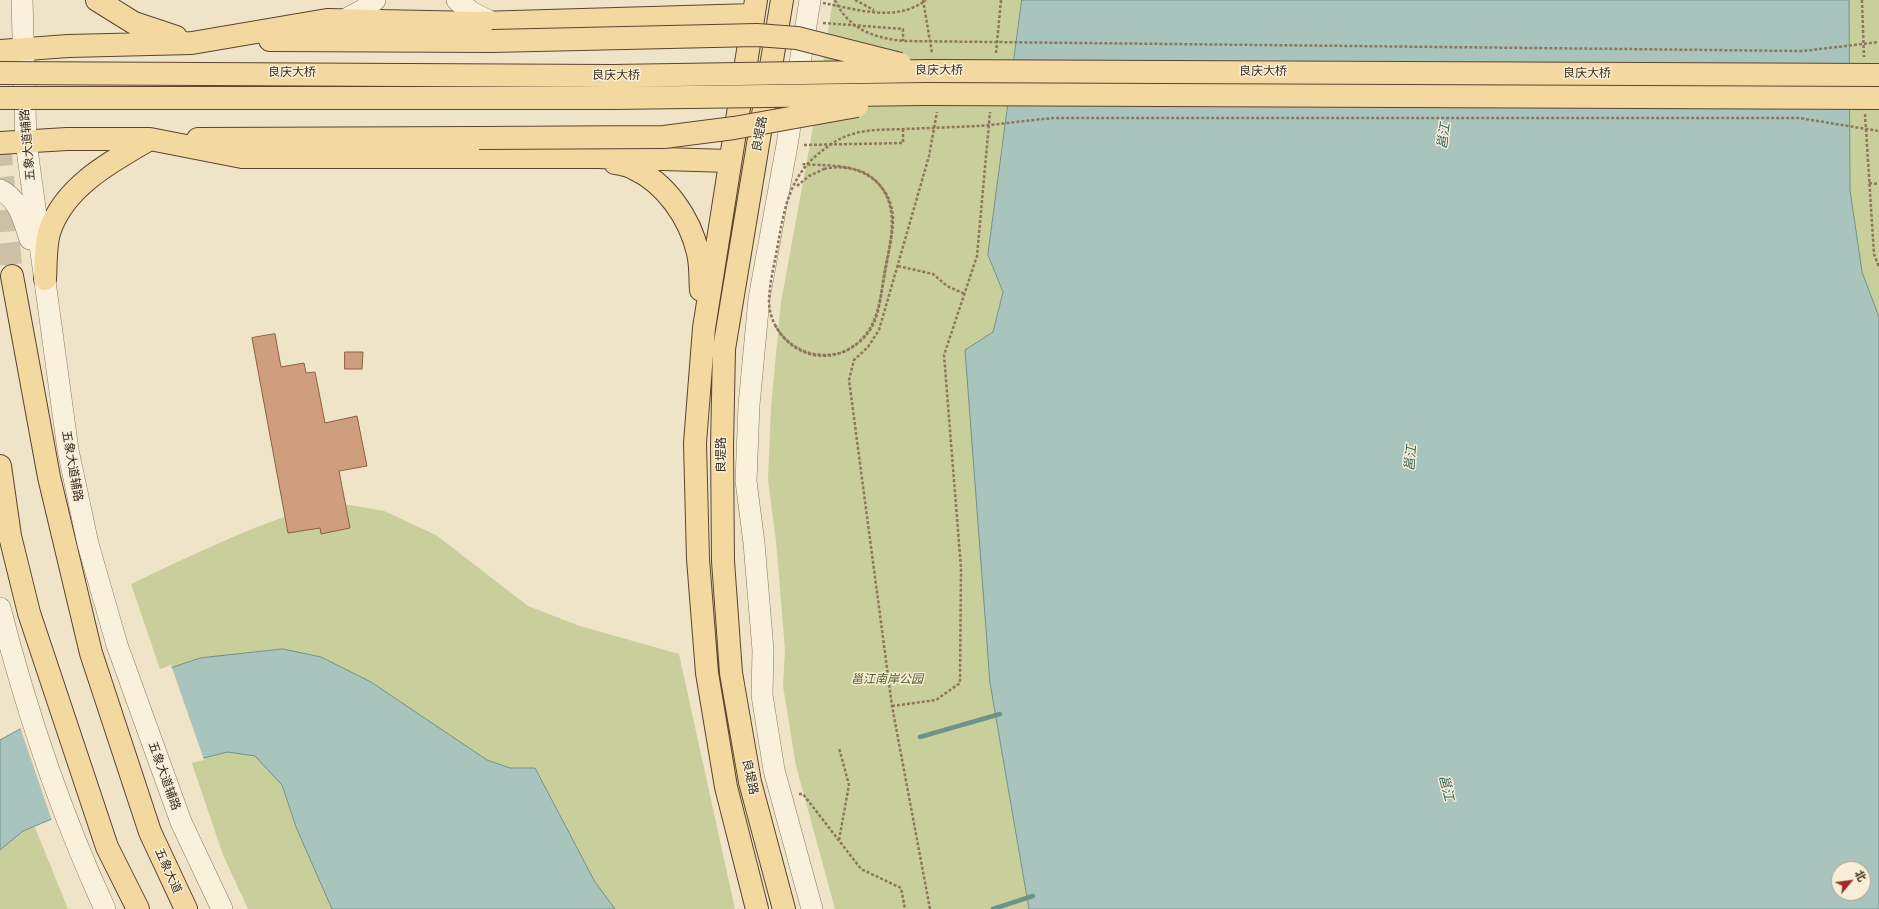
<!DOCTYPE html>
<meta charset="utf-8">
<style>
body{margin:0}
#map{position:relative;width:1879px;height:909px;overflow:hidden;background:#f0e4c8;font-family:"IBM Plex Serif","Noto Sans SC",serif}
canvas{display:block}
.north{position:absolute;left:1831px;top:861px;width:40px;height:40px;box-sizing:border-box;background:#f7eed8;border:1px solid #ada18e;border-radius:50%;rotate:61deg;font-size:11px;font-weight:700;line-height:16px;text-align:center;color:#3d2e20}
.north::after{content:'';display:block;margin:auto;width:14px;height:18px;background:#9e2a2b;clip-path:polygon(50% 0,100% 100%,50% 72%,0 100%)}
</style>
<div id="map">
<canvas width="1879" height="909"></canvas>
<div class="north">北</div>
</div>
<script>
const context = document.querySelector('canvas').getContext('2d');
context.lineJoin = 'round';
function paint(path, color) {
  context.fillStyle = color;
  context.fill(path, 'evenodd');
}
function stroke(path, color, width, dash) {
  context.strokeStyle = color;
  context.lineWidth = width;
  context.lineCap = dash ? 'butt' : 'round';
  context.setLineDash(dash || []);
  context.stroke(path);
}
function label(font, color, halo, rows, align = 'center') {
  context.font = font + ' "IBM Plex Serif","Noto Sans SC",serif';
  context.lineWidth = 3;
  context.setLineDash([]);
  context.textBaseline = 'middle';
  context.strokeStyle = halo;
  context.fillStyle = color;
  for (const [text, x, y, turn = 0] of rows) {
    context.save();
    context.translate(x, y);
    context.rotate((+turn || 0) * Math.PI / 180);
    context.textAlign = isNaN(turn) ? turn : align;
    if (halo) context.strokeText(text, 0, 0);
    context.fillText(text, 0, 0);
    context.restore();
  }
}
paint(new Path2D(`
 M833,0h189l-34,255 15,37 -10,40 -3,351 39,226h-194l-39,-143 -13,-80 2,-36 -9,-109 -8,-61 3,-73 10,-105 29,-158z
 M1849,0h30v317l-17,-45 -12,-82z
 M332,502l52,9 52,24 92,71 52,20 99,28 56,255h-487l-25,-54 -92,-271c66,-31 130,-63 201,-82z
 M0,741l68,168h-68z`), '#c9cf9b');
const water = new Path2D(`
 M1022,0h827l1,190 12,82 17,45v592h-850l-39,-226 -25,-333 28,-18 10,-40 -15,-37zM1839,869h24v24h-24z
 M283,649l38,8 50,25 116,78 23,8h25l60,114 20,27h-283l-36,-82 -14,-42 -27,-29 -27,-4 -37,9 -168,70 -23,19v-110l47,-26 94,-36 59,-20z`);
paint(water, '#a9c4bc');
stroke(water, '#6f938a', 1);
paint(new Path2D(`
 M171,665l33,95 -13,3 -139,58 -32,-94 26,-15z`), '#f0e4c8');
stroke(new Path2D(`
 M920,737l80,-23
 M993,909l40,-13`), '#6f938a', 4.5);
const building = new Path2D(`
 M275,334l6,33 23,-4 2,10 9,-1 10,51 32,-7 10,50 -28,5 11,57 -29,6 -1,-6 -32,5 -36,-195z
 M345,352h18l-1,17h-17z`);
paint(building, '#cf9f7d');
stroke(building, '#8d5f41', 1);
stroke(new Path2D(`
 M0,144l12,132`), '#ccc0a6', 22, [22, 11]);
const minor = new Path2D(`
 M22,0l4,142 42,308 20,94 29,101 64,177 41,87
 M457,0l14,12 20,10
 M810,0l-23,145 -28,154 -10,106 -3,76 8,62 9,107 -1,45 12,75 38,139
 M344,20l19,-10 12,-10
 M0,190c19,9 23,29 30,49
 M0,608c26,101 61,206 105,301`);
const major = new Path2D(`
 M97,0l37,23 42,14
 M756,0l-52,328 -9,115 3,116 9,114 19,114 31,122
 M782,0l-58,349 -2,97 1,115 8,112 19,109 34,127
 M270,40l222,1
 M0,51l68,-5 124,-3 135,-23 152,3 274,-8
 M198,139l281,-1
 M0,143l67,-4h83l92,18h355l132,4
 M615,163c6,1 13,2 18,5 33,15 57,50 65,85 3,12 2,25 3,37
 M12,276l37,201 42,176 59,179 36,77
 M45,279c1,-14 0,-36 5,-49 15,-44 62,-69 100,-91
 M0,466l10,70 19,77 78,234 31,62`);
stroke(minor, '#8d765c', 22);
stroke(major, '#5b4430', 24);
stroke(new Path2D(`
 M923,0l9,53
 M1862,0l2,57
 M823,23l80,6v12
 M996,53l5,-53
 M1865,114l9,140 5,13
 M804,145l99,-2v-14
 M1869,183l10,1
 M797,186l12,-10 15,-7
 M898,266l35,8 14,12 18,8
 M775,325c9,16 21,26 39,30 12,2 25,0 35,-6 29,-17 30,-46 36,-76 5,-32 17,-68 -11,-94 -19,-16 -50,-13 -73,-15
 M892,706l44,-6 24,-17 1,-115 -17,-213 33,-99 13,-144
 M799,794h4l58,75 40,19 4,21
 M839,840l10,-55 -10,-37
 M930,909l-38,-203 -43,-326 5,-20 14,-13 11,-17 50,-174 8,-44`), '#8d765c', 2.5, [3, 2]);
stroke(minor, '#faf1dc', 21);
stroke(major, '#f3d9a0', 22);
const majorBridge = new Path2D(`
 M492,41l265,-6 40,3 103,26
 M0,73l612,3 316,-5 951,4
 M0,98h611l314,-4 954,4
 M479,138l185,-1 70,-9 123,-22`);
stroke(majorBridge, '#5b4430', 24, []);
stroke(new Path2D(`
 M835,0c13,29 39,38 68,41l900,10 76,-9
 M855,0l19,10
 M823,3c33,6 73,20 103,-3
 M824,169c33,-8 68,13 69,50 0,18 -6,38 -9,56 -3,19 -4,42 -16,58 -11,14 -27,23 -45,22 -29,-1 -53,-24 -54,-53 0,-17 5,-36 8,-53 5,-26 8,-52 23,-75 8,-13 23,-25 36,-33 22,-13 46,-11 70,-12 24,-1 48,-2 72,-3 25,-2 51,-6 76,-8h745l80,13`), '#8d765c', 2.5, [3, 2]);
stroke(majorBridge, '#f3d9a0', 22);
label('12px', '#3d2e20', '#f7eed8', [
 ["良庆大桥",939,71],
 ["良庆大桥",1263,72],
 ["良庆大桥",292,73],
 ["良庆大桥",1587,74],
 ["良庆大桥",616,76],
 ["良堤路",760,134,-80],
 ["五象大道辅路",28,145,-95],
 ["良堤路",722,455,-90],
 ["五象大道辅路",72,466,80],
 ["五象大道辅路",164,776,70],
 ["良堤路",750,777,78],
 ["五象大道",168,871,66]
]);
label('italic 12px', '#4d5a26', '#f7eed8', [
 ["邕江南岸公园",887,680]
]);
label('italic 13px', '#2f5d5a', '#f7eed8', [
 ["邕江",1444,136,-82],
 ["邕江",1411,458,-85],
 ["邕江",1446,788,76]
]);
</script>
